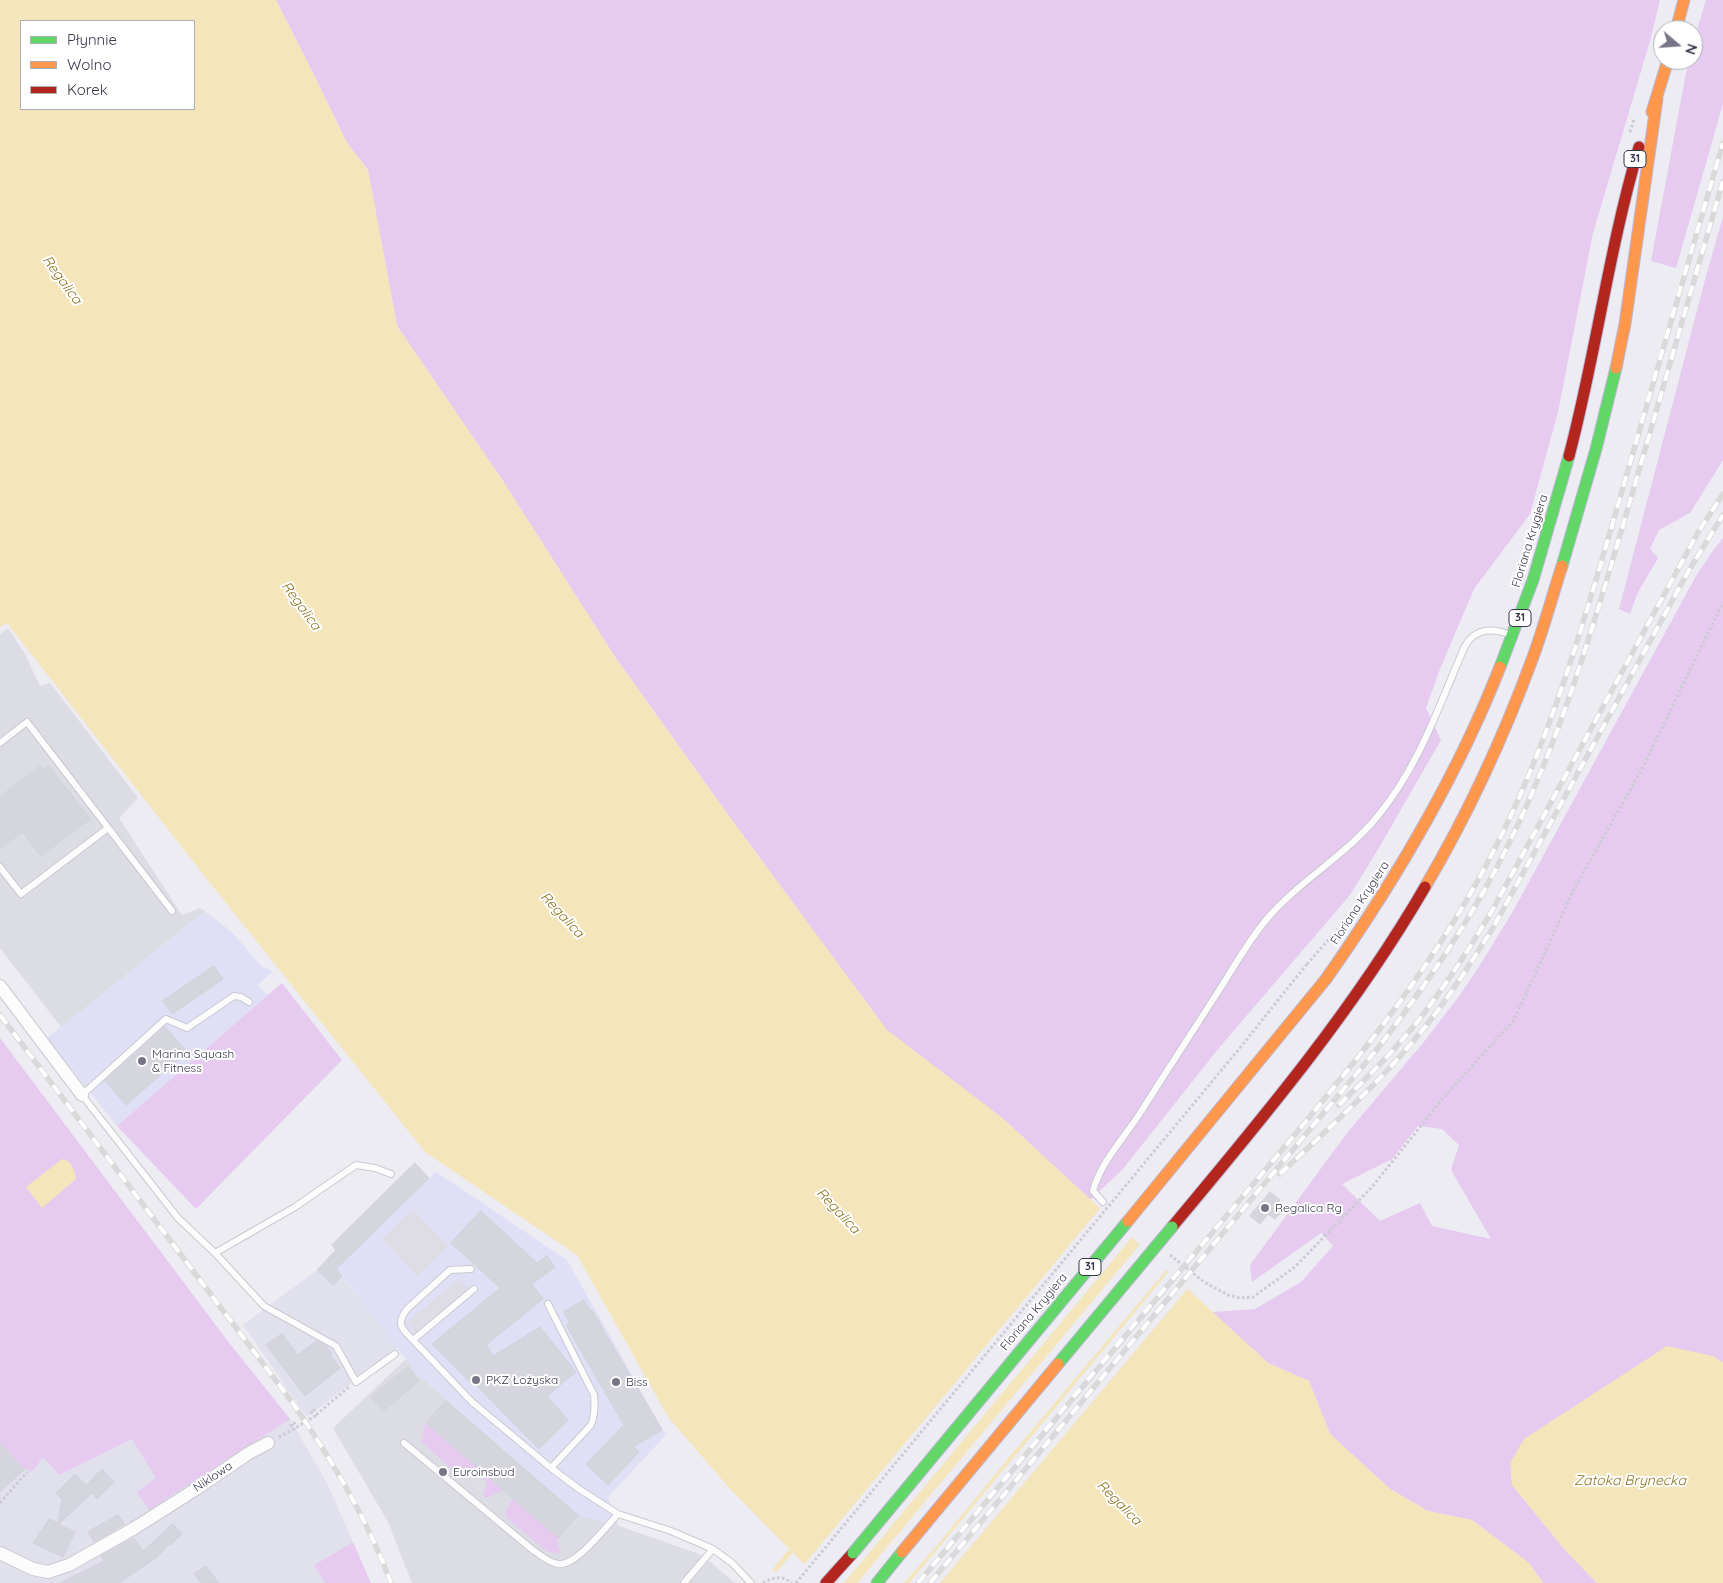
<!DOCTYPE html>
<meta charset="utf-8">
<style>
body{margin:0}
#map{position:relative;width:1723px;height:1583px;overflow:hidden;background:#edecf3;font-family:Quicksand,sans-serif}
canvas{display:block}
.legend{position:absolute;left:20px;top:20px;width:175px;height:90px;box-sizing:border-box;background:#fff;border:1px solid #afafb7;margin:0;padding:6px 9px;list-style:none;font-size:15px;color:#36374b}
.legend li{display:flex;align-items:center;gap:10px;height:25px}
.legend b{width:25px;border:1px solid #afafb7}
.north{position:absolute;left:1653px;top:20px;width:50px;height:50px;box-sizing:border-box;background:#fff;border:1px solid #afafb7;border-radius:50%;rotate:108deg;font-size:14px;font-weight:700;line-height:20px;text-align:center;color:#36374b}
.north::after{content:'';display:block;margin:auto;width:18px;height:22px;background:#767686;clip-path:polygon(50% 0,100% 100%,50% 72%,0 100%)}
</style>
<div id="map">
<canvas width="1723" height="1583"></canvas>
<ul class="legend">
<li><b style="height:6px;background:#63d668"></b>Płynnie</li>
<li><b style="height:6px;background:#ff974d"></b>Wolno</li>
<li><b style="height:6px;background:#b3261e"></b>Korek</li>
</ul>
<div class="north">N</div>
</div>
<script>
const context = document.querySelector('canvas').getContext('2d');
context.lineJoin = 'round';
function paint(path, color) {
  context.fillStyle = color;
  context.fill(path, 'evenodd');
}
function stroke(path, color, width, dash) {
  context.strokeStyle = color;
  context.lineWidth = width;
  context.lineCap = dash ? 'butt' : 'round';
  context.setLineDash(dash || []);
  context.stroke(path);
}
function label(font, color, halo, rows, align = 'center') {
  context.font = font + ' Quicksand,sans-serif';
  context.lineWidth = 4;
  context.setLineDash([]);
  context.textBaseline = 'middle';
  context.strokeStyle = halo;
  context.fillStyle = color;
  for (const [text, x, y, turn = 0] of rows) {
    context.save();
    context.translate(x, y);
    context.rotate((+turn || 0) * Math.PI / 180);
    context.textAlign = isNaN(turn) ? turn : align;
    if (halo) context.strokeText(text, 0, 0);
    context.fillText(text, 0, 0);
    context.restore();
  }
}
paint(new Path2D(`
 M317,1270l16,15 9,-9 56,72 -91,69 -64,-92z
 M230,1344l60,75 38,66 25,57 -39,23 11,18h-325v-140l43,14 16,18 73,-36z`), '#e1e0ed');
paint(new Path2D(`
 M205,911l28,22 28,33 11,5v1l-14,13 8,9h4l-153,132 -70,-88z
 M415,1163l14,15 7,-6 131,88 99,175 -58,62 11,29 -41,-11 -162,-142 -73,-97 -17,-16 10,-10 -4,-5z`), '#dfe0f6');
paint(new Path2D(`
 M8,628l16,24 16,34 10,-3 88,115 -19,20 63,97 18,-7 5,3 -144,116 -61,-79v-314z
 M406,1359l10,14 162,142 41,11 83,29 33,28h-323l-24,-61 -55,-94z`), '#dcdce5');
paint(new Path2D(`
 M276,0h1384l-10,41 -57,192 -35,179 -28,102 -56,75 -34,80 -14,39 15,32 -61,106 -30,49 -131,153 -97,122 -32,30 -82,-77 -121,-92 -158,-215 -114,-159 -112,-176 -106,-155 -29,-156 -21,-27 -33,-68z
 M1706,0h17v104l-47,164 -25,-7 34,-183 4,-18h4v-17z
 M1723,217v243l-33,53 -31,17 -9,19 8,9 -20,34 -8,22 -11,-5 87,-333z
 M1723,538v825l-10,-7 -201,129 53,65 32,33h-54l-14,-20 -57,-43 -44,-9 -38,-22 -60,-55 -21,-53 -41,-18 -56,-51 43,-3 46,-27 32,-36 -12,-13 -69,49 -2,-17 97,-132 76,-90 37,-48 20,-30 32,-52 184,-337 16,-24zM1418,1126l24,3 17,16 -8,25 40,69 -59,-13 -12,-23 -40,18 -38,-37 50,-25z
 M282,983l60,77 -146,149 -79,-83z
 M0,1038l230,306 60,75 -141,91 -12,-18 19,-14 -24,-39 -73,36 -16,-18 -11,15 -7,-3 -25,-26z
 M426,1421l1,1 77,68 -18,8 -3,-2 4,-13 -12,-11 -11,7 -43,-37z
 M512,1498l46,40 -1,3 4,12 -13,-1 -43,-36z
 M353,1542l18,41h-46l-11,-18z`), '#e6caf0');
paint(new Path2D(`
 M413,1209l35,37 -30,30 -36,-37z
 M459,1279l9,10 -52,44 -9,-11z
 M474,1472l13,11 -4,13 -19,-17z`), '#dedde5');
paint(new Path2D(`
 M0,0h276l38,75 33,68 21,27 29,156 106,155 112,176 114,159 158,214 113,86 268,247 41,18 21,53 60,55 38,22 44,9 57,43 14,20h-720l-92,-93 -63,-73 -91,-162 -152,-103 -223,-279 -195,-250 -7,4zM21,21h173v88h-173z
 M62,1159c9,1 13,11 14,20l-34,29 -16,-21z
 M1667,1346l46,10 10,7v220h-126l-32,-33 -53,-65 -2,-22 14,-24z`), '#f4e5ba');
paint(new Path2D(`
 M1101,1207l32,29 -289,347h-24l-17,-17z
 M1141,1243l27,25 -157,187 -72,88 -35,40h-47z
 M1170,1270l19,17 -249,296h-31z`), '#edecf3');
stroke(new Path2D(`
 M776,1569l19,-23`), '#f4e5ba', 5);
const building = new Path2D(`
 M41,766l2,4 6,-4 41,53 -49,37 -19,-24 -22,17v-52z
 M214,966l9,13 -51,35 -9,-13z
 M165,1027l22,25 -61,53 -21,-24z
 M415,1163l14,15 -93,91 6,7 -9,9 -16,-15 19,-20 -4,-5z
 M1270,1192l10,8 -2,3 7,5 -10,11 -7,-5 -8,10 -10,-8z
 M481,1211l56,52 10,-7 8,11 -23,17 11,15 -57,46 7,11 47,-29 36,45 -29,24 21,24 -29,29 -68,-69 -1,2 -38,-38 68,-56 -49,-45z
 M584,1300l6,11 2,-1 70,120 -29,17 6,5 -31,33 -22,-21 38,-39 -58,-100 4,-2 -6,-11z
 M282,1334l16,21 18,-14 10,5 6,8 -2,1 10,13 -35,28 -39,-51z
 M408,1367l11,14 -36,30 -12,-14z
 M446,1401l132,114 -20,23 -132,-115z
 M0,1443l25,26 -25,23z
 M102,1469l12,13 -17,17 -5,-6 -33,31 16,8 -12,25 -30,-14 16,-24 9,4 4,-24 -6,-6 19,-19 11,11z
 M118,1515l7,9 -31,18 -6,-10z
 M173,1524l9,10 -12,11 -1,-1 -13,14 -37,25h-59l44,-22 -3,-5 33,-18 9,13z
 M206,1566l13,17h-18l-7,-9z`);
paint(building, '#d5d5dd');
stroke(building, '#d2d2db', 1);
const lane = new Path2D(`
 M0,743l27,-21 145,189
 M0,867l21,27 87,-66
 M249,1002l-8,-5 -7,-1 -47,32 -21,-9 -84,76 96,123 37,35 49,53 72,40 20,36 39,-28
 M1103,1202l-10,-11c8,-30 33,-55 49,-81 24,-38 49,-76 74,-115 16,-25 31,-52 50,-75 33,-39 79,-64 111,-103 42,-50 62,-112 88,-171 11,-19 28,-18 47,-11
 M215,1253l80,-46 61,-42 19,3 16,6
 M474,1289l-61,51 59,62 79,66 28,21 39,25 53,17 42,18 19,14 19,20
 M548,1304l46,91c1,10 1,20 -3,30l-40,43
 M413,1340c-12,-12 -17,-16 -6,-31l43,-39 21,-1
 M404,1443l130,108c7,4 15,12 24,13 17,3 48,-37 60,-50
 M684,1583l29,-34`);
const street = new Path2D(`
 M0,986l82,109
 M0,1553l33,16 15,3 21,-7 64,-36 63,-40 53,-36 19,-10`);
const fast = new Path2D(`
 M1562,566l34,-117 20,-81
 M1500,667l33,-87 36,-124
 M877,1583l25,-31`);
const slow = new Path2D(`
 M1676,30l8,-30
 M1652,112l16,-52
 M1616,368l9,-44 32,-225
 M1425,887c43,-73 79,-151 108,-230 11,-30 19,-60 29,-91
 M1326,979c69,-98 130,-200 174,-312`);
const jam = new Path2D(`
 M1569,456c27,-102 40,-208 70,-309
 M1172,1227c91,-109 181,-216 253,-340
 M826,1583l27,-30`);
stroke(lane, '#cac9d1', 8);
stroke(street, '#cac9d1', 14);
stroke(fast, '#bab8d7', 13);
stroke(slow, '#bab8d7', 13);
stroke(jam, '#bab8d7', 13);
stroke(new Path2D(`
 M1630,132l4,-13
 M1307,964l31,-35
 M1170,1255l34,27 24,13 12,3 13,-1 42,-30 76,-79 74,-92 69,-76 60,-131 68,-120 81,-167
 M279,1437l15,-8 -3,-4 3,-2 3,4 18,-11 -4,-4 3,-2 3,4 32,-27
 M0,1503l27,-31
 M763,1583c11,-6 18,-8 29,0`), '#cbcbd3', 3, [2.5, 2.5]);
stroke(lane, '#fcfcfd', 6);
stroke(street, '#fcfcfd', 12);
stroke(fast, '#63d668', 11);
stroke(slow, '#ff974d', 11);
stroke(jam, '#b3261e', 11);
const rail = new Path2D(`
 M0,1015l292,387c39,57 75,116 99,181
 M1339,1105c28,-27 55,-54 79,-84 28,-36 52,-73 75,-112l204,-375 26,-40
 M1280,1174c46,-43 94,-86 135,-135 30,-35 55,-74 79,-113l194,-354 35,-57
 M918,1583c101,-121 202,-242 304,-362 97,-115 199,-230 269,-365 60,-115 95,-241 131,-365 33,-116 67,-232 101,-348
 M930,1583l448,-535c50,-66 96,-132 132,-207 52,-106 85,-220 118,-333 32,-109 63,-218 95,-327`);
stroke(rail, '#d9d9da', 5.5);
stroke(rail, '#fff', 4, [11]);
const fastBridge = new Path2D(`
 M1058,1364l114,-137
 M853,1553l275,-332`);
const slowBridge = new Path2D(`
 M1128,1221l198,-242
 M902,1552l156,-188`);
stroke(fastBridge, '#bab8d7', 13, []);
stroke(slowBridge, '#bab8d7', 13, []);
stroke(new Path2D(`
 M796,1583l443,-534 68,-85`), '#cbcbd3', 3, [2.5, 2.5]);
stroke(fastBridge, '#63d668', 11);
stroke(slowBridge, '#ff974d', 11);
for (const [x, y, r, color] of [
 [142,1061,5,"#767686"],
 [1265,1208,5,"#767686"],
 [476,1380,5,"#767686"],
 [616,1382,5,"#767686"],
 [443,1472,5,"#767686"]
]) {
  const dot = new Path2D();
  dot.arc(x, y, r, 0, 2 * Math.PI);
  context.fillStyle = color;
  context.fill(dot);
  stroke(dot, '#fff', 2);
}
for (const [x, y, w] of [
 [1635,159,22],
 [1520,618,22],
 [1090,1267,22]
]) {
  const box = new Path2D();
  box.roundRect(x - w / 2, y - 8.5, w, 17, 4);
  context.fillStyle = '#fff';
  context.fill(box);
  stroke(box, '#36374b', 1);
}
label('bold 11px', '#36374b', null, [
 ["31",1635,159],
 ["31",1520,618],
 ["31",1090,1267]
]);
label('12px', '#36374b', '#fff', [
 ["Floriana Krygiera",1530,541,-73],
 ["Floriana Krygiera",1360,903,-57],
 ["Floriana Krygiera",1034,1312,-50],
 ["Niklowa",213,1477,-34]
]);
label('12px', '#36374b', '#fff', [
 ["Marina Squash",152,1054],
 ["& Fitness",152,1068],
 ["Regalica Rg",1275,1208],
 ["PKZ Łożyska",486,1380],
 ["Biss",626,1382],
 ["Euroinsbud",453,1472]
], 'left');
label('italic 14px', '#8c741f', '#fff', [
 ["Regalica",62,280,54],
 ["Regalica",301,606,54],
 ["Regalica",562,915,47],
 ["Regalica",838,1211,47],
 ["Zatoka Brynecka",1630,1481],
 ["Regalica",1119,1503,45]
]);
</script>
